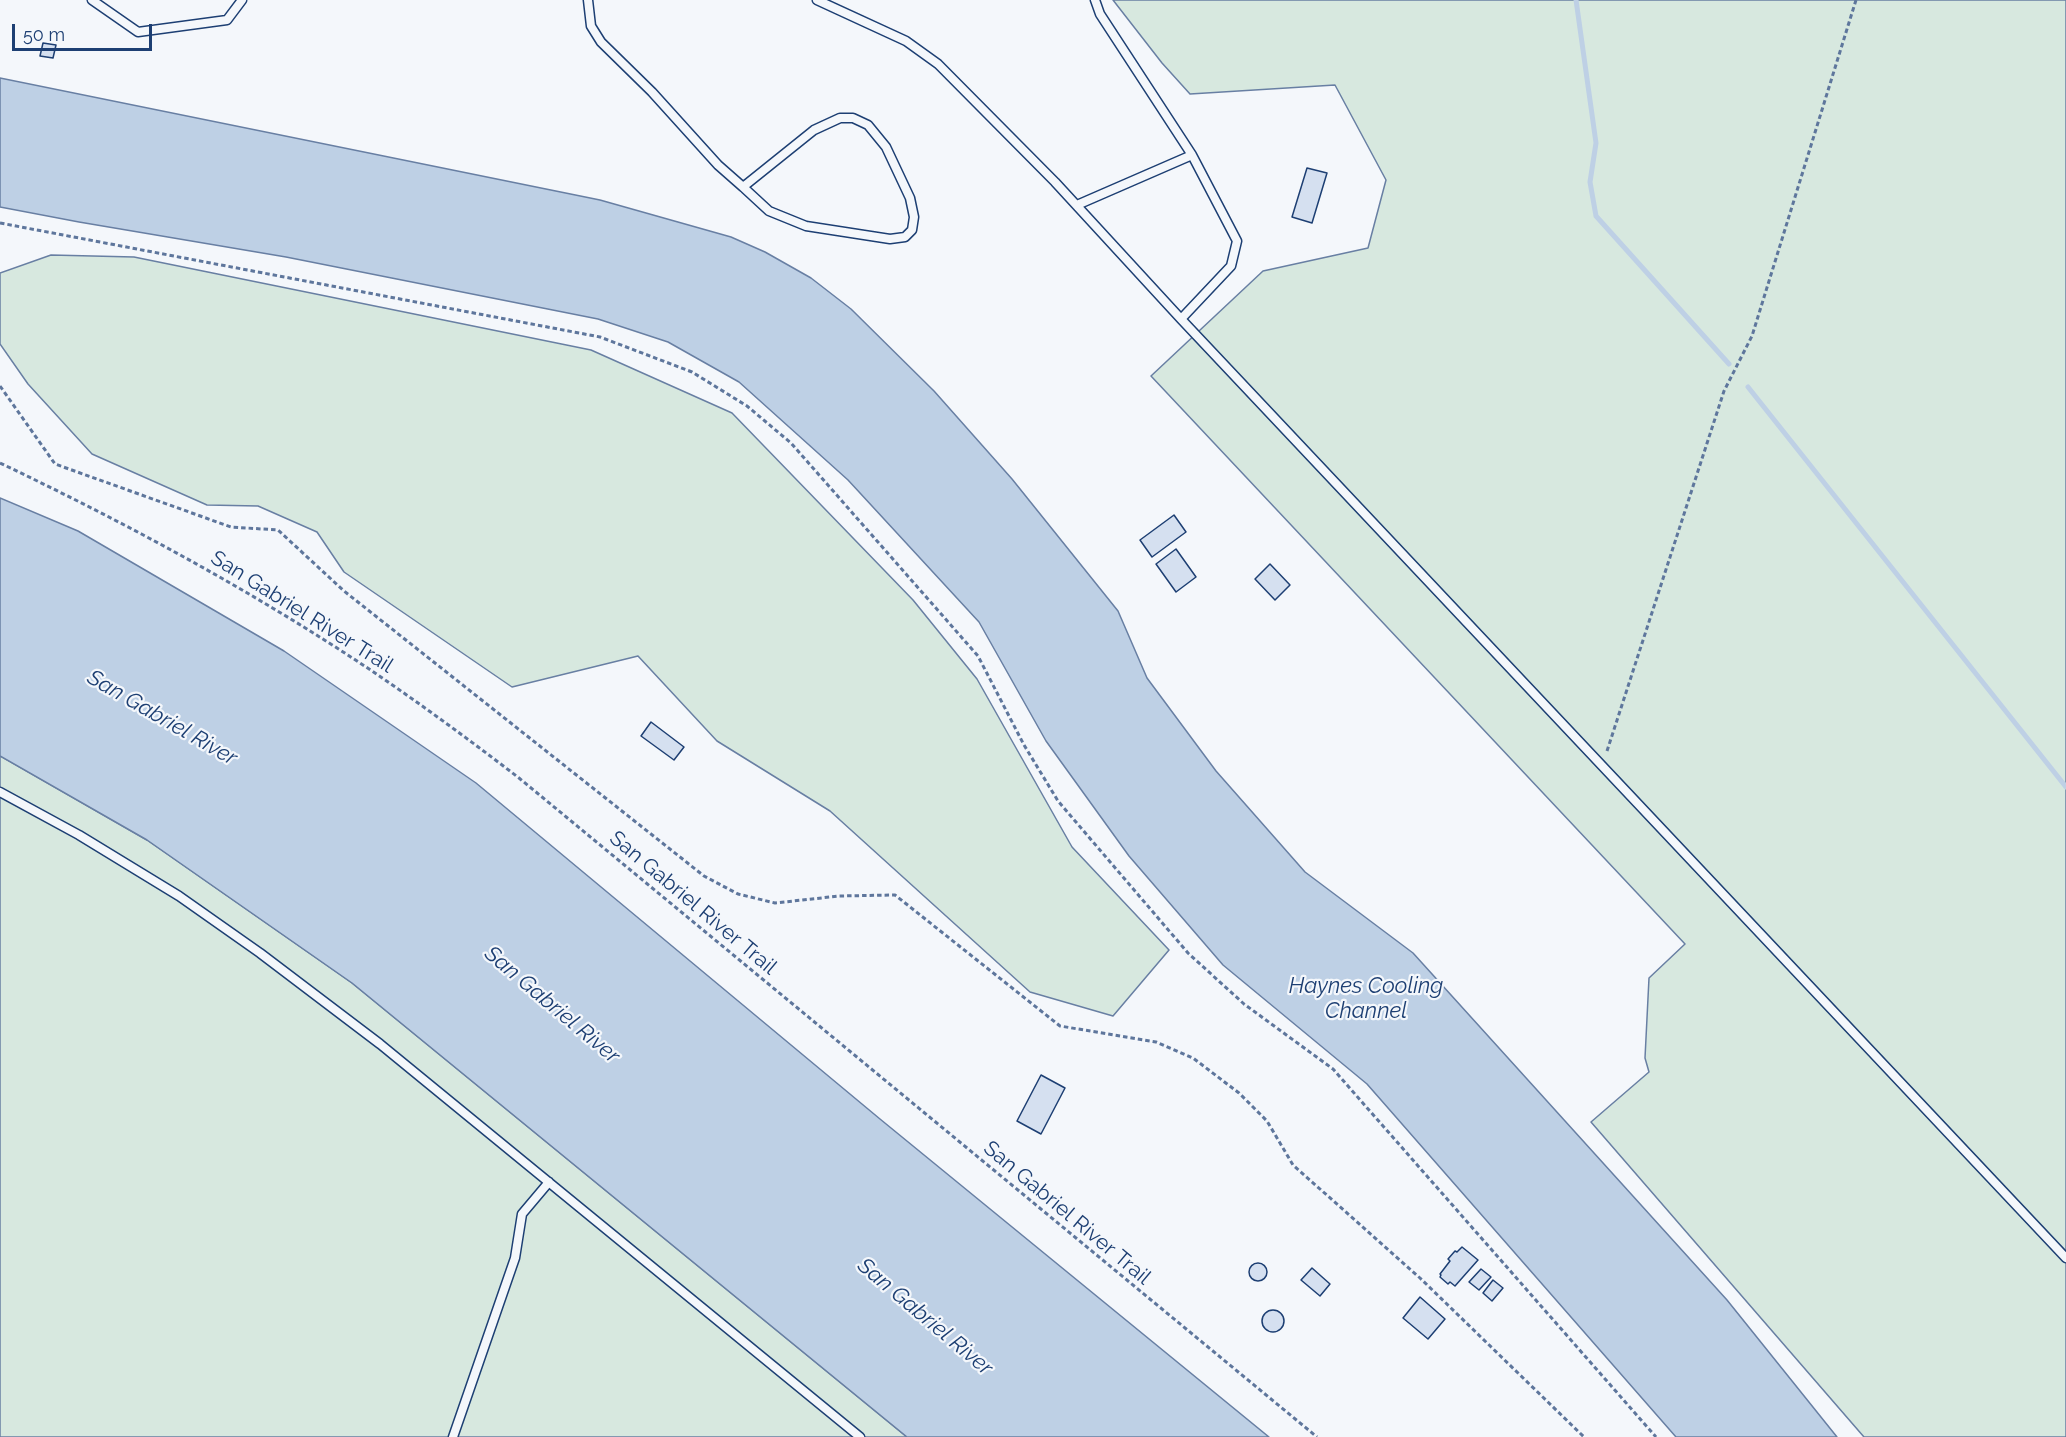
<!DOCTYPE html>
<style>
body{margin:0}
#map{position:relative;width:2066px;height:1437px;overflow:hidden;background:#f4f7fb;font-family:Raleway,sans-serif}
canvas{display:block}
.scale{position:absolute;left:12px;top:24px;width:140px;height:27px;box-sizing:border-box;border:3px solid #1d3f73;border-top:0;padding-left:8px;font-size:18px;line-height:21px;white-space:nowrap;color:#1d3f73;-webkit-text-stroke:4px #f4f7fb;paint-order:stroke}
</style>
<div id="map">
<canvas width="2066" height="1437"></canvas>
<div class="scale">50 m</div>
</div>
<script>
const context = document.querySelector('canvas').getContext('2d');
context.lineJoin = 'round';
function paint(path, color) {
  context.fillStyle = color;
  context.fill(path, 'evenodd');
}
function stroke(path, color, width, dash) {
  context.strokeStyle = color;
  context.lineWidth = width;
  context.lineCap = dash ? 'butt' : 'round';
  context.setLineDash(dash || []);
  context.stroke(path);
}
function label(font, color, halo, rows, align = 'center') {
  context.font = font + ' Raleway,sans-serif';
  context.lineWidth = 4.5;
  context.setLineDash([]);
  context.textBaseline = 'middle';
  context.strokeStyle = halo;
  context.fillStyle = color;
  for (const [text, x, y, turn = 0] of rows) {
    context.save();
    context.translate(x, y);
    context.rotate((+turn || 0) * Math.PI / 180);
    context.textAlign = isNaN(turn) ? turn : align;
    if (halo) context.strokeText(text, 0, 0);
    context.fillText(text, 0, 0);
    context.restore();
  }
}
const green = new Path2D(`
 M1113,0h953v1437h-202l-273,-315 58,-50 -4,-14 4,-80 36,-34 -534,-568 112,-105 105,-23 18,-68 -51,-95 -145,9 -28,-31z
 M51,255l83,2 457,93 141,63 181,187 64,79 95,168 97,103 -56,66 -83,-24 -200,-181 -113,-70 -79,-85 -126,31 -168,-115 -27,-40 -59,-26 -51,-1 -115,-51 -64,-70 -28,-40v-71z
 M0,756l147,84 205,143 555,454h-907z`);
paint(green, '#d7e8df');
stroke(green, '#687fa3', 1.5);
const water = new Path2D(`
 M0,78l600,122 131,37 34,15 46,26 40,31 83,82 78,88 106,132 29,67 69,93 89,101 108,81 314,347 110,137h-161l-309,-353 -144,-119 -94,-109 -83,-115 -67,-119 -131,-142 -109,-98 -71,-40 -70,-23 -312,-62 -207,-35 -79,-15z
 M0,498l78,33 206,120 192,132 404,336 389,318h-362l-555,-454 -205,-143 -147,-84z`);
paint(water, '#bed0e5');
stroke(water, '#687fa3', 1.5);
stroke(new Path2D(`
 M1576,0l20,143 -6,39 6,34 133,148
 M1748,387l318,400`), '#bed0e5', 5);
const building = new Path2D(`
 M43,43l13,2 -3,13 -13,-2z
 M1307,168l20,5 -15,50 -20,-6z
 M1174,515l12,17 -34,25 -12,-17z
 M1176,549l20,28 -20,15 -20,-28z
 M1270,564l20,21 -15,15 -20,-21z
 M651,722l33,25 -10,13 -33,-24z
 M1041,1075l24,13 -24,46 -24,-13z
 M1462,1247l16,13 -23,26 -5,-4 -2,2 -8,-7 1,-2 -1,-1 10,-13 -2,-2 7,-8 2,1z
 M1249 1272a9 9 0 1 1 18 0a9 9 0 1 1-18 0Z
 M1312,1268l18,16 -10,12 -19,-16z
 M1481,1269l10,8 -12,13 -10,-8z
 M1493,1280l10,8 -11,13 -9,-8z
 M1420,1297l25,22 -17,20 -25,-21z
 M1262 1321a11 11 0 1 1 22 0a11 11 0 1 1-22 0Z`);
paint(building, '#d5e0f0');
stroke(building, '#1d3f73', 1.5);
const service = new Path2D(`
 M92,0l46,32 89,-12 15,-20
 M588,0l3,26 10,16 51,50 66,73 25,22 26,24 37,15 84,13 15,-2 7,-7 2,-13 -4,-19 -24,-51 -18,-22 -15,-7h-13l-26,12 -71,57
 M817,0l89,41 32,23 117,118 126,137 885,939
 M1095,0l5,14 92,141 45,86 -6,25 -50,53
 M1077,205l115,-50
 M0,792l79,43 100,61 81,57 120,91 480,393
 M453,1437l62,-179 7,-44 27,-32`);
stroke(service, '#1d3f73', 11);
stroke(new Path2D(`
 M0,223l600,114 92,35 55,34 44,37 187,213 46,89 34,56 130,152 56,51 89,65 323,368
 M0,386l55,78 176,63 47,3 66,61 360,285 34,18 37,9 64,-7 56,-1 165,131 96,16 37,16 46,35 28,28 26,44 127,113 164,159
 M0,463c128,61 254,129 372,208 50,34 99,70 147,107l798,659
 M1607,751l117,-360 28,-55 104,-336`), '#5e769c', 3, [4.5, 3]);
stroke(service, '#f4f7fb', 8);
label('21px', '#1d3f73', '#f4f7fb', [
 ["San Gabriel River Trail",302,612,32],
 ["San Gabriel River Trail",693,903,40],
 ["San Gabriel River Trail",1067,1213,40]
]);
label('italic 22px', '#1d3f73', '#f4f7fb', [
 ["San Gabriel River",162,718,30],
 ["Haynes Cooling",1366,986],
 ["Channel",1366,1011],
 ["San Gabriel River",552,1005,40],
 ["San Gabriel River",925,1317,40]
]);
</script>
